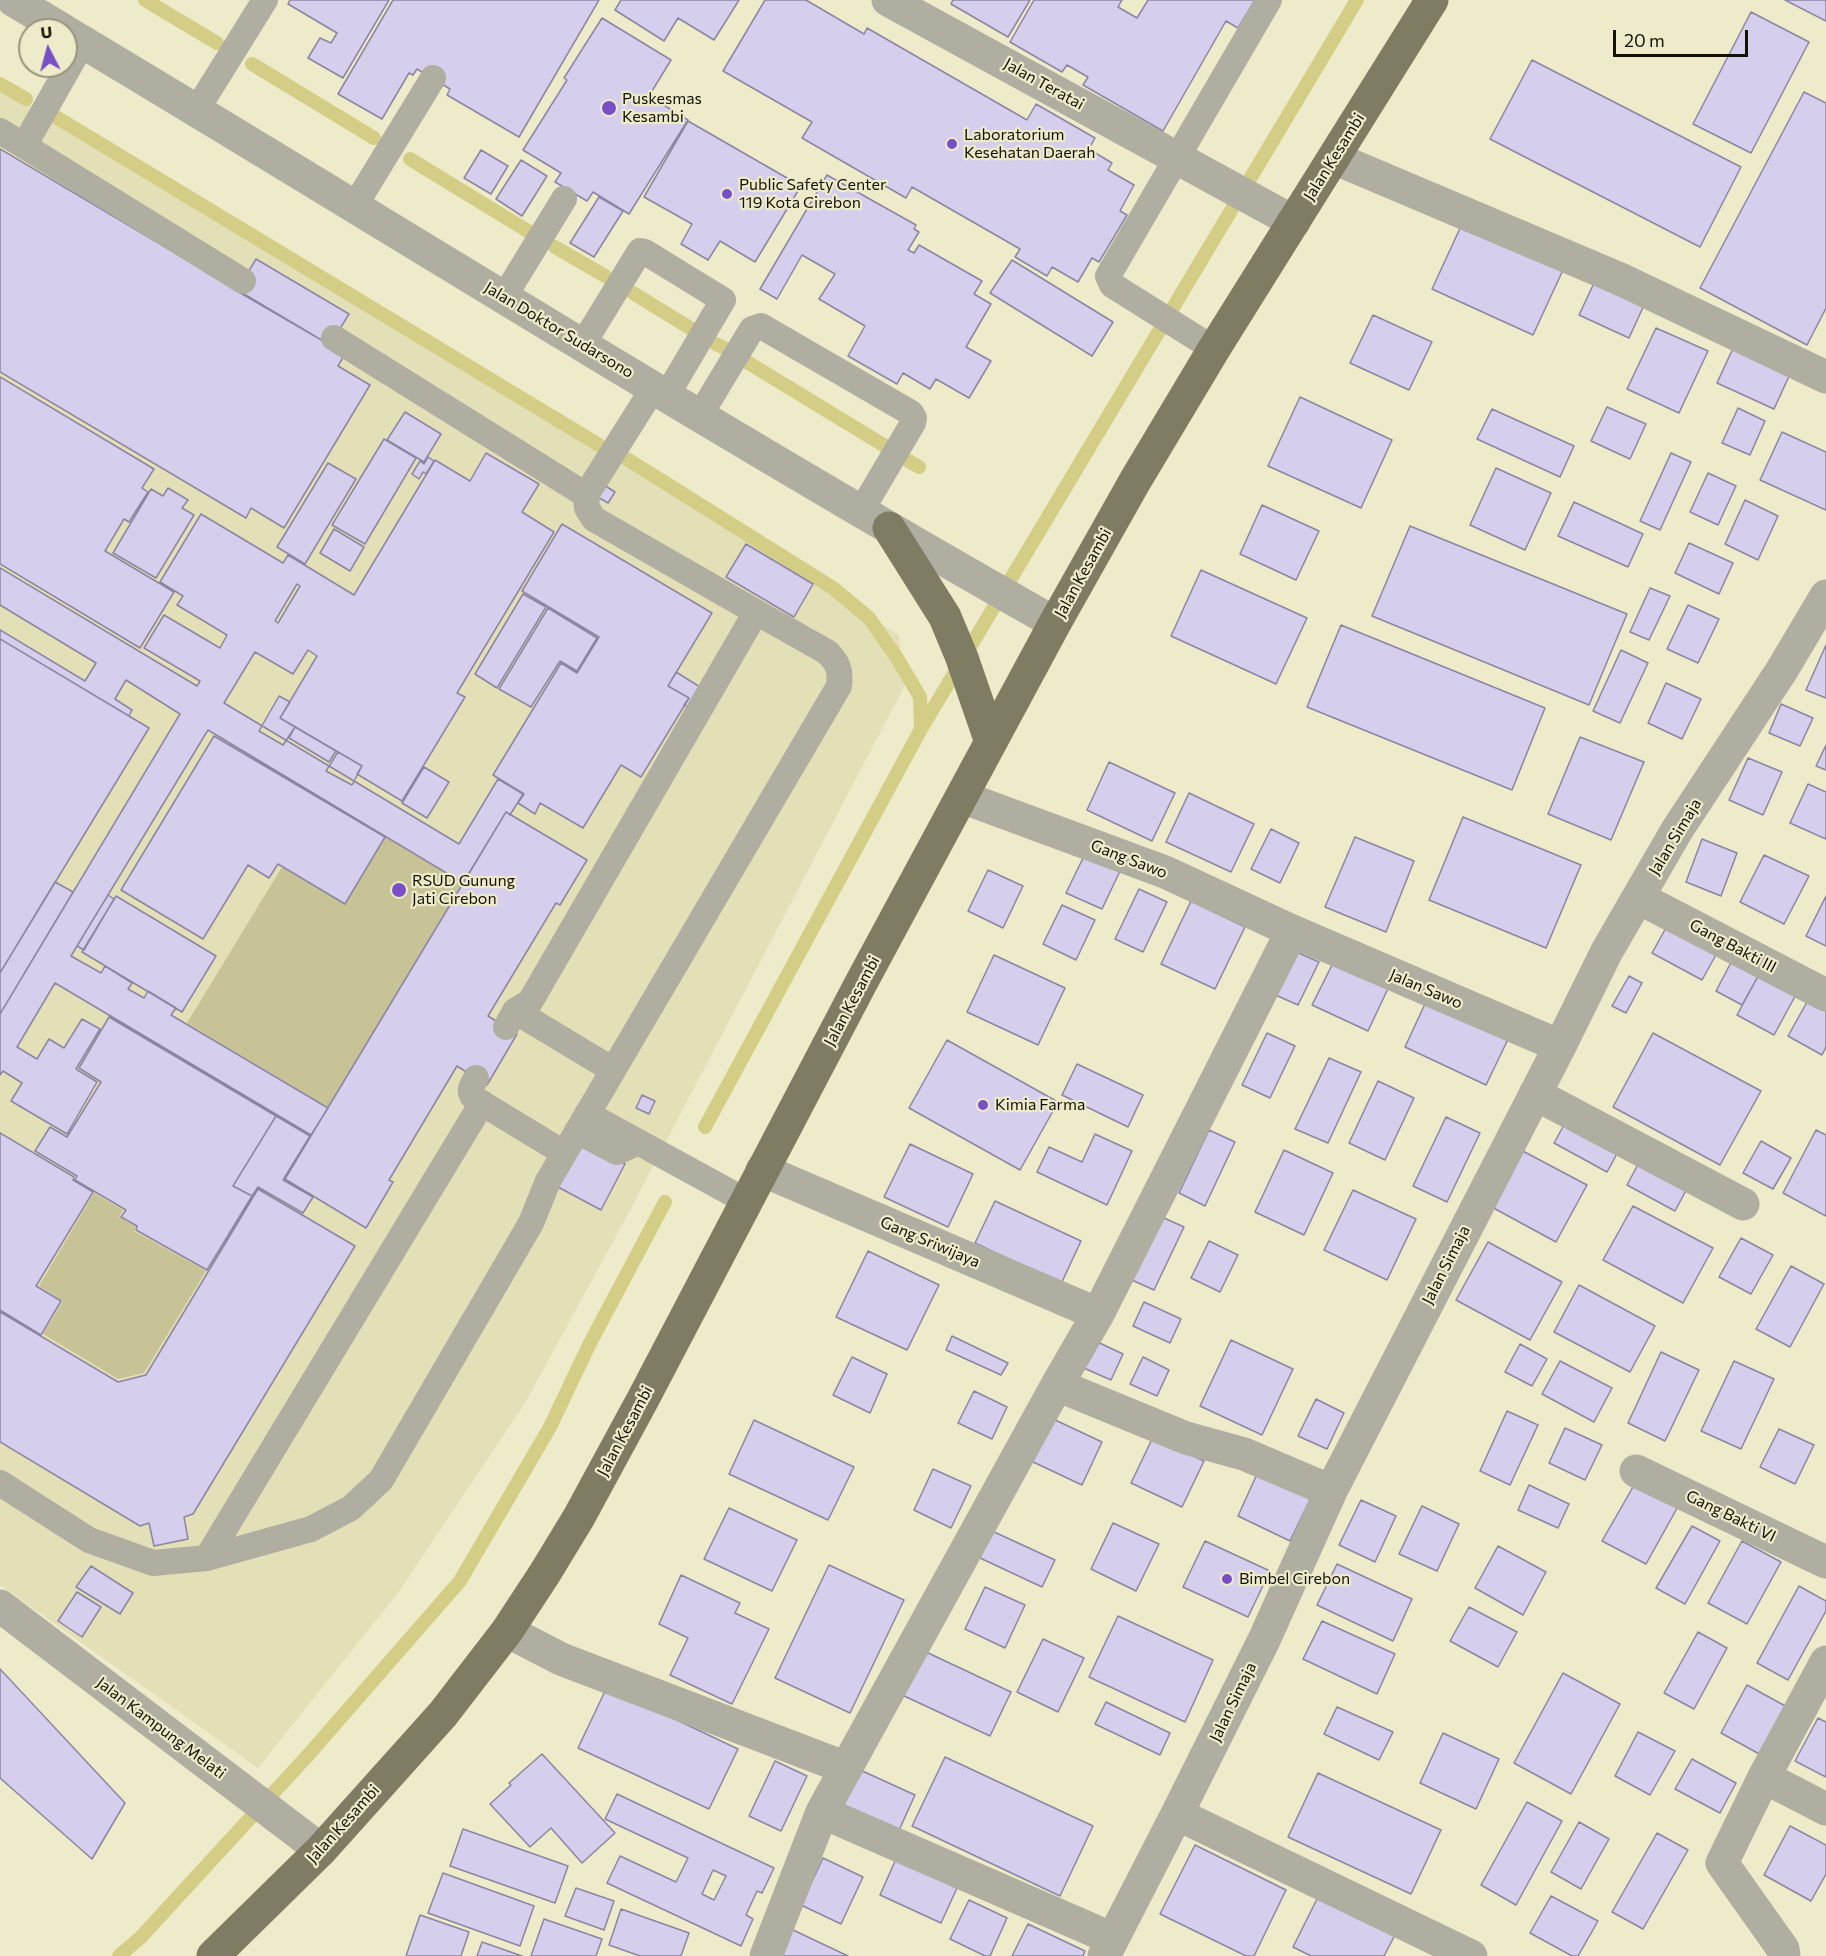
<!DOCTYPE html>
<style>
body{margin:0}
#map{position:relative;width:1826px;height:1956px;overflow:hidden;background:#eeebca;font-family:Commissioner,sans-serif}
canvas{display:block}
.north{position:absolute;left:18px;top:18px;width:60px;height:60px;box-sizing:border-box;background:#eeebca;border:2px solid #96947c;border-radius:50%;rotate:354deg;font-size:16px;font-weight:700;line-height:24px;text-align:center;color:#121106}
.north::after{content:'';display:block;margin:auto;width:21px;height:27px;background:#794fc7;clip-path:polygon(50% 0,100% 100%,50% 72%,0 100%)}
.scale{position:absolute;left:1613px;top:30px;width:135px;height:27px;box-sizing:border-box;border:3px solid #121106;border-top:0;padding-left:8px;font-size:18px;line-height:21px;white-space:nowrap;color:#121106;-webkit-text-stroke:4px #eeebca;paint-order:stroke}
</style>
<div id="map">
<canvas width="1826" height="1956"></canvas>
<div class="north">U</div>
<div class="scale">20 m</div>
</div>
<script>
const context = document.querySelector('canvas').getContext('2d');
context.lineJoin = 'round';
function paint(path, color) {
  context.fillStyle = color;
  context.fill(path, 'evenodd');
}
function stroke(path, color, width, dash) {
  context.strokeStyle = color;
  context.lineWidth = width;
  context.lineCap = dash ? 'butt' : 'round';
  context.setLineDash(dash || []);
  context.stroke(path);
}
function label(font, color, halo, rows, align = 'center') {
  context.font = font + ' Commissioner,sans-serif';
  context.lineWidth = 4.5;
  context.setLineDash([]);
  context.textBaseline = 'middle';
  context.strokeStyle = halo;
  context.fillStyle = color;
  for (const [text, x, y, turn = 0] of rows) {
    context.save();
    context.translate(x, y);
    context.rotate((+turn || 0) * Math.PI / 180);
    context.textAlign = isNaN(turn) ? turn : align;
    if (halo) context.strokeText(text, 0, 0);
    context.fillText(text, 0, 0);
    context.restore();
  }
}
paint(new Path2D(`
 M0,87l624,377 275,171 6,50 -277,529 -103,189 -125,187 -142,178 -258,-183z`), '#e3dfb7');
paint(new Path2D(`
 M385,837l78,47 -135,223 -141,-84 95,-156 63,37z
 M94,1193l29,17 -4,7 17,10 -2,4 72,40 -62,102 -26,6 -75,-45 20,-33 -24,-15z`), '#c7c397');
stroke(new Path2D(`
 M145,0l72,43
 M252,64l122,74
 M0,84l26,15
 M56,117l543,328
 M410,159l121,74
 M555,247l50,29
 M633,293l57,35
 M716,344l8,4
 M747,362l138,84
 M627,459l206,129 36,30 28,40 23,39 1,32
 M907,460l12,7
 M705,1127l216,-398 436,-729
 M119,1956l22,-19 169,-184 150,-172 90,-154 39,-82 76,-143`), '#d4cd85', 14);
const building = new Path2D(`
 M290,0h99l-46,78 -35,-20 12,-20 11,5 6,-10 -49,-29z
 M393,0h206l-80,137 -72,-42 3,-6 -33,-20 -4,6 -4,-2 -27,46 -44,-25z
 M621,0h118l-25,40 -36,-22 -14,23 -49,-31z
 M765,0h41l58,34 3,-6 160,92 9,-16 59,34 -6,11 23,14 -4,7 26,15 -14,26 7,4 -28,47 -7,-4 -14,24 -26,-15 -5,9 -32,-19 5,-8 -108,-62 -6,11 -104,-60 10,-16 -89,-51z
 M953,0h77l-22,37 -57,-33z
 M1034,0h88l-4,7 19,11 11,-18h107l-17,28 -12,-7 -63,110 -80,-46 5,-8 -21,-12 -5,7 -52,-30z
 M1785,0h41v21z
 M1751,12l58,30 -58,111 -58,-29z
 M602,18l69,42 -22,36 39,24 -59,94 -36,-22 -6,9 -32,-19 6,-9 -38,-23 44,-70 -3,-2z
 M1532,60l209,107 -41,80 -210,-108z
 M1804,92l22,11v205l-19,37 -107,-57z
 M688,121l113,65 -46,76 -35,-21 -12,19 -27,-16 11,-20 -48,-27z
 M0,149l345,205 -7,12 32,19 -86,143 -33,-20 -5,10 -246,-146z
 M481,150l27,16 -17,28 -27,-16z
 M521,160l26,16 -25,40 -26,-17z
 M827,175l89,50 -2,4 5,3 -11,18 6,3 5,-8 63,36 -8,13 17,10 -25,43 25,14 -22,37 -33,-19 -6,10 -27,-16 -6,11 -49,-28 17,-30 -46,-27 16,-25 -33,-19 -25,44 -17,-10z
 M599,197l24,14 -29,46 -24,-14z
 M1462,224l101,46 -30,65 -101,-46z
 M256,259l93,55 -19,31 -93,-54z
 M1012,260l101,62 -21,34 -102,-63z
 M1595,281l50,22 -16,35 -50,-23z
 M1373,315l59,27 -23,48 -59,-27z
 M1656,328l52,23 -29,62 -52,-24z
 M1734,346l57,26 -17,37 -57,-26z
 M0,377l154,92 -12,19 6,4 -19,30 -5,-3 -19,32 69,41 -34,56 -140,-84z
 M1300,397l92,43 -31,68 -93,-42z
 M1607,407l39,17 -16,35 -39,-18z
 M1738,408l27,13 -15,34 -28,-12z
 M1492,409l82,37 -14,31 -83,-38z
 M405,412l36,22 -17,28 -37,-22z
 M1782,432l44,20v58l-66,-30z
 M384,439l32,19 -51,86 -33,-19z
 M486,453l53,31 -17,28 32,20 -97,161 8,4 -63,104 -45,-27 5,-8 -82,-48 37,-62 -9,-6 -15,24 -38,-22 -31,51 235,141 39,-65 25,15 -13,21 -4,-3 -43,71 -255,-153 -137,226 30,17 4,-7 27,17 -4,6 16,9 4,-7 28,17 -5,7 157,93 -17,27 -256,-152 -38,64 20,12 12,-20 15,9 18,-29 18,10 -24,40 21,13 -30,52 -56,-33 11,-18 -19,-12 -3,4v-61l180,-300 -54,-34 -11,19 17,11 -3,6 -129,-77v-9l85,51 11,-18 -96,-58v-37l197,118 3,-5 -56,-33 20,-33 56,33 7,-13 -50,-30 6,-9 -23,-14 41,-68 82,49 5,-8 66,40 81,-135 35,21zM297,584l3,2 -22,37 -3,-2z
 M1671,453l20,9 -31,68 -20,-9z
 M428,457l6,4 -8,13 -3,-2 -4,7 -7,-5 8,-13 4,3z
 M328,463l28,16 -51,85 -28,-17z
 M1496,468l55,25 -26,57 -55,-25z
 M1708,473l28,13 -18,39 -28,-13z
 M596,480l19,12 -7,11 -19,-11z
 M168,488l20,12 -6,8 12,7 -38,63 -43,-25 38,-64 12,7z
 M1745,500l33,16 -20,44 -33,-16z
 M1574,502l69,32 -15,33 -70,-31z
 M1262,505l57,26 -23,49 -56,-26z
 M562,524l150,89 -44,73 21,12 -48,79 -20,-12 -38,63 -43,-25 -5,11 -17,-11 6,-9 -31,-19 68,-112 16,10 22,-36 -77,-46z
 M1410,526l217,88 -38,91 -217,-89z
 M334,529l30,18 -14,24 -30,-18z
 M1689,543l44,20 -14,31 -44,-21z
 M746,544l67,40 -19,33 -68,-40z
 M1201,570l106,48 -31,66 -105,-48z
 M1650,588l20,8 -21,44 -19,-8z
 M523,594l23,13 -49,81 -22,-14z
 M1688,605l31,14 -21,44 -31,-14z
 M548,608l49,30 -20,33 -17,-10 -29,46 -32,-18z
 M1341,625l204,83 -33,82 -205,-83z
 M0,639l149,89 -149,245z
 M1826,645v53l-20,-8z
 M1621,650l27,13 -28,60 -27,-12z
 M676,672l24,15 -12,20 -4,-2 5,-7 -21,-12z
 M1666,683l35,16 -19,40 -34,-16z
 M279,696l11,6 -10,16 15,9 -12,18 -24,-14z
 M1781,704l32,14 -13,28 -31,-13z
 M295,727l41,24 -7,11 -40,-24z
 M214,736l171,101 -40,67 -67,-40 -9,14 -21,-13 -45,74 -82,-49z
 M1580,737l64,25 -33,78 -63,-26z
 M1826,745v25l-10,-4z
 M338,752l24,14 -10,19 -26,-14z
 M1748,758l34,14 -19,43 -34,-15z
 M1109,762l66,31 -23,48 -65,-31z
 M424,767l25,15 -22,36 -25,-15z
 M1808,784l18,8v47l-36,-16z
 M1189,793l65,31 -23,48 -65,-30z
 M506,812l81,48 -27,45 -4,-2 -68,113 29,18 -30,51 -30,-19 -68,114 4,2 -27,46 -81,-49z
 M1463,817l118,48 -35,83 -117,-48z
 M1271,829l28,14 -19,40 -29,-14z
 M1355,837l59,24 -28,71 -61,-25z
 M1702,839l35,14 -16,43 -35,-14z
 M1086,852l35,17 -19,40 -36,-16z
 M1764,855l45,21 -25,48 -44,-22z
 M988,870l35,16 -20,42 -35,-17z
 M55,882l18,10 -73,122v-41z
 M1139,889l28,13 -24,50 -28,-13z
 M108,895l6,4 -30,51 -7,-4z
 M116,896l100,60 -34,56 -100,-60z
 M1826,896v50l-20,-10z
 M1191,901l54,26 -30,62 -54,-25z
 M1062,905l33,15 -19,40 -33,-16z
 M1672,917l50,27 -20,36 -50,-27z
 M1292,950l27,12 -21,43 -27,-12z
 M994,955l71,33 -27,57 -71,-33z
 M1337,955l55,25 -24,51 -56,-26z
 M1735,955l27,14 -20,36 -26,-14z
 M1762,969l37,20 -25,46 -37,-20z
 M1629,976l13,7 -16,30 -14,-7z
 M1431,991l82,38 -27,56 -81,-38z
 M1811,995l15,8v44l-4,8 -34,-19z
 M109,1017l167,99 -43,70 19,10 -45,74 -71,-40 1,-4 -16,-9 5,-7 -51,-30 2,-4 -42,-25 15,-24 17,10 34,-55 -22,-14z
 M1267,1033l28,13 -25,52 -28,-13z
 M1653,1033l108,58 -41,74 -107,-58z
 M947,1040l111,62 -38,68 -111,-62z
 M1329,1058l32,14 -33,71 -33,-14z
 M1077,1064l66,31 -15,32 -66,-32z
 M1378,1081l36,17 -29,62 -36,-17z
 M642,1095l13,6 -6,13 -13,-6z
 M1570,1114l53,29 -16,29 -53,-29z
 M276,1116l34,20 -27,44 30,17 -10,16 -45,-26 -6,9 -19,-10z
 M1446,1117l34,16 -33,69 -34,-16z
 M1209,1130l26,12 -30,64 -26,-13z
 M1816,1130l10,5v81l-43,-23z
 M0,1133l74,44 -1,3 20,12 -57,94 25,15 -20,34 -41,-25z
 M1095,1134l37,17 -25,54 -70,-33 12,-25 33,15z
 M583,1141l42,23 -24,46 -43,-23z
 M1761,1141l30,17 -18,31 -30,-16z
 M910,1144l63,30 -25,53 -64,-30z
 M1519,1149l68,36 -31,57 -68,-37z
 M1284,1150l49,23 -29,62 -49,-23z
 M1642,1157l48,26 -15,28 -48,-26z
 M258,1189l97,57 -162,268 -9,3 4,22 -34,7 -5,-23 -9,3 -140,-84v-130l118,70 28,-7z
 M1353,1190l63,29 -29,61 -63,-30z
 M995,1201l86,40 -20,43 -86,-41z
 M1633,1206l80,42 -30,55 -80,-43z
 M1153,1213l31,14 -30,63 -31,-14z
 M1741,1238l32,17 -22,39 -32,-17z
 M1209,1241l29,14 -18,37 -29,-14z
 M1488,1242l74,40 -32,58 -74,-40z
 M868,1251l71,34 -32,65 -71,-33z
 M1791,1266l33,18 -34,63 -34,-18z
 M1579,1285l76,41 -25,46 -76,-40z
 M1144,1302l37,17 -11,24 -37,-17z
 M952,1336l56,27 -7,12 -55,-25z
 M1089,1338l34,16 -12,26 -34,-15z
 M1231,1340l62,29 -31,66 -62,-29z
 M1520,1344l27,15 -15,27 -27,-14z
 M1661,1352l38,18 -34,71 -37,-18z
 M852,1357l35,17 -17,39 -37,-18z
 M1143,1357l26,13 -12,26 -27,-12z
 M1560,1361l52,27 -18,34 -52,-28z
 M1734,1361l40,18 -33,70 -40,-18z
 M974,1391l33,16 -15,32 -34,-16z
 M1316,1399l28,14 -17,36 -29,-13z
 M1507,1411l31,14 -28,60 -30,-14z
 M1051,1418l51,24 -20,43 -51,-24z
 M754,1420l100,47 -26,53 -99,-46z
 M1565,1428l37,17 -17,35 -36,-17z
 M1779,1429l35,16 -19,39 -35,-17z
 M1153,1437l51,24 -22,46 -51,-24z
 M1262,1463l53,26 -25,52 -52,-25z
 M933,1469l38,17 -20,42 -37,-18z
 M1637,1480l43,23 -34,61 -44,-23z
 M1529,1485l40,19 -11,24 -40,-18z
 M1361,1500l35,16 -21,46 -36,-17z
 M1422,1506l37,18 -22,47 -38,-17z
 M729,1508l68,32 -25,51 -68,-32z
 M1113,1523l46,21 -23,47 -45,-22z
 M1692,1526l28,15 -35,63 -29,-16z
 M992,1531l63,29 -13,27 -62,-29z
 M1205,1541l65,30 -22,46 -65,-30z
 M1742,1541l39,21 -34,62 -39,-21z
 M1498,1546l48,26 -23,43 -48,-27z
 M1337,1564l75,35 -19,42 -76,-36z
 M829,1565l75,35 -54,113 -75,-35z
 M91,1566l42,27 -13,21 -44,-27z
 M681,1575l59,28 -5,10 34,16 -37,75 -62,-29 18,-37 -29,-14z
 M1799,1586l27,15v10l-38,69 -31,-17z
 M985,1587l40,18 -20,43 -40,-19z
 M77,1592l24,15 -19,30 -24,-16z
 M1469,1607l48,25 -19,35 -48,-26z
 M1118,1616l95,44 -28,62 -96,-45z
 M1322,1621l73,33 -18,40 -74,-35z
 M1698,1632l29,16 -33,61 -30,-16z
 M1043,1639l41,19 -26,54 -41,-20z
 M924,1651l87,41 -21,44 -88,-41z
 M0,1669l125,134 -33,56 -92,-81z
 M1563,1673l57,31 -49,90 -57,-31z
 M1747,1685l42,23 -26,48 -42,-23z
 M607,1687l131,62 -29,60 -131,-61z
 M1106,1702l64,31 -10,22 -65,-31z
 M1337,1707l56,25 -14,28 -55,-26z
 M1818,1718l8,4v55l-31,-16z
 M1638,1732l37,19 -25,44 -35,-19z
 M1443,1733l56,26 -23,50 -56,-26z
 M542,1754l73,79 -33,30 -31,-35 -21,19 -40,-43 21,-19 -2,-2z
 M945,1757l148,69 -33,70 -148,-70z
 M1692,1759l44,24 -16,30 -45,-24z
 M775,1761l32,15 -26,55 -32,-15z
 M858,1769l57,26 -19,42 -57,-27z
 M1318,1773l123,57 -30,64 -123,-57z
 M617,1794l157,74 -12,25 -5,-2 -11,24 7,4 -12,27 -134,-63 13,-27 56,26 12,-24 -83,-39zM713,1870l13,6 -12,24 -12,-6z
 M1527,1802l35,19 -46,84 -35,-20z
 M1579,1822l30,17 -28,50 -30,-17z
 M1790,1826l36,19v29l-15,27 -47,-26z
 M463,1829l105,37 -13,37 -105,-37z
 M1657,1833l31,17 -45,79 -31,-17z
 M1195,1845l91,45 -32,66h-8l-86,-42z
 M823,1858l40,19 -22,47 -40,-19z
 M896,1859l61,29 -16,35 -61,-28z
 M443,1873l91,33 -14,40 -92,-33z
 M576,1888l38,13 -10,29 -39,-14z
 M1319,1895l77,38 -12,23h-73l-18,-9z
 M1551,1896l47,25 -20,35h-6l-42,-23z
 M969,1900l38,18 -17,38h-5l-35,-17z
 M621,1909l68,24 -8,23h-41l-31,-11z
 M420,1915l49,17 -8,24h-55z
 M544,1919l58,20 -6,17h-65z
 M1028,1924l57,27 -2,5h-71z
 M791,1929l57,27h-70z
 M482,1942l40,14h-45z`);
paint(building, '#d5ceed');
stroke(building, '#8c85a2', 1.5);
stroke(new Path2D(`
 M196,111l69,-111
 M0,131l243,150
 M24,146l59,-104
 M354,207l79,-129
 M504,297l60,-98
 M334,338l252,157
 M583,344l55,-90 2,-3 5,1 78,48 -56,95
 M1214,349l-102,-64 -4,-9 161,-276
 M700,415l52,-86 9,-3 150,87 3,5 -1,5 -52,88
 M515,1011l98,59
 M506,1027l9,-16 15,-9 226,-390 -162,-93 -7,-11 -1,-13 68,-108
 M476,1078c-4,8 -9,13 -1,21l89,54
 M587,1114l159,87
 M577,1131l40,21 22,-10
 M0,1483l89,57 64,23 54,-5 104,-29 40,-21 30,-28 150,-257 17,-42 291,-495c2,-16 -1,-23 -12,-34l-71,-40
 M207,1558l275,-455`), '#afaea0', 26);
stroke(new Path2D(`
 M888,0l406,222
 M1334,158l286,121 206,98
 M962,797l203,75 127,59 268,115
 M1639,898l187,97
 M1535,1094l208,110
 M762,1170l336,144
 M1057,1385l129,53 58,16 87,37
 M1636,1471l190,91
 M0,1606l321,244
 M507,1631l54,28 285,109
 M1764,1777l62,32
 M822,1812l289,126
 M1177,1814l294,142
 M766,1956l56,-144 235,-427 41,-71 194,-383
 M1104,1956l73,-142 87,-174 67,-149 229,-445 47,-95 70,-121 105,-160 44,-74
 M1784,1956l-1,-7 -61,-86 42,-86 62,-115`), '#afaea0', 33);
stroke(new Path2D(`
 M13,0l50,30
 M66,32c329,197 654,402 989,591`), '#afaea0', 33);
stroke(new Path2D(`
 M889,528l56,89 17,41 29,84
 M213,1956l108,-106 122,-136 64,-83 38,-58 34,-56 64,-118 218,-416 194,-360 80,-142 79,-132 218,-349`), '#7e7c63', 33);
for (const [x, y, r, color] of [
 [609,108,8,"#794fc7"],
 [952,144,6,"#794fc7"],
 [727,194,6,"#794fc7"],
 [399,890,8,"#794fc7"],
 [983,1105,6,"#794fc7"],
 [1227,1579,6,"#794fc7"]
]) {
  const dot = new Path2D();
  dot.arc(x, y, r, 0, 2 * Math.PI);
  context.fillStyle = color;
  context.fill(dot);
  stroke(dot, '#eeebca', 2);
}
label('16px', '#121106', '#eeebca', [
 ["Jalan Teratai",1044,84,29],
 ["Jalan Kesambi",1334,157,-58],
 ["Jalan Doktor Sudarsono",559,330,31],
 ["Jalan Kesambi",1083,573,-61],
 ["Jalan Simaja",1675,837,-59],
 ["Gang Sawo",1129,859,21],
 ["Gang Bakti III",1733,946,28],
 ["Jalan Sawo",1426,989,23],
 ["Jalan Kesambi",852,1001,-62],
 ["Gang Sriwijaya",930,1242,23],
 ["Jalan Simaja",1446,1265,-63],
 ["Jalan Kesambi",625,1431,-62],
 ["Gang Bakti VI",1731,1516,26],
 ["Jalan Simaja",1233,1702,-64],
 ["Jalan Kampung Melati",161,1728,37],
 ["Jalan Kesambi",343,1824,-48]
]);
label('16px', '#121106', '#eeebca', [
 ["Puskesmas",622,99],
 ["Kesambi",622,117],
 ["Laboratorium",964,135],
 ["Kesehatan Daerah",964,153],
 ["Public Safety Center",739,185],
 ["119 Kota Cirebon",739,203],
 ["RSUD Gunung",412,881],
 ["Jati Cirebon",412,899],
 ["Kimia Farma",995,1105],
 ["Bimbel Cirebon",1239,1579]
], 'left');
</script>
